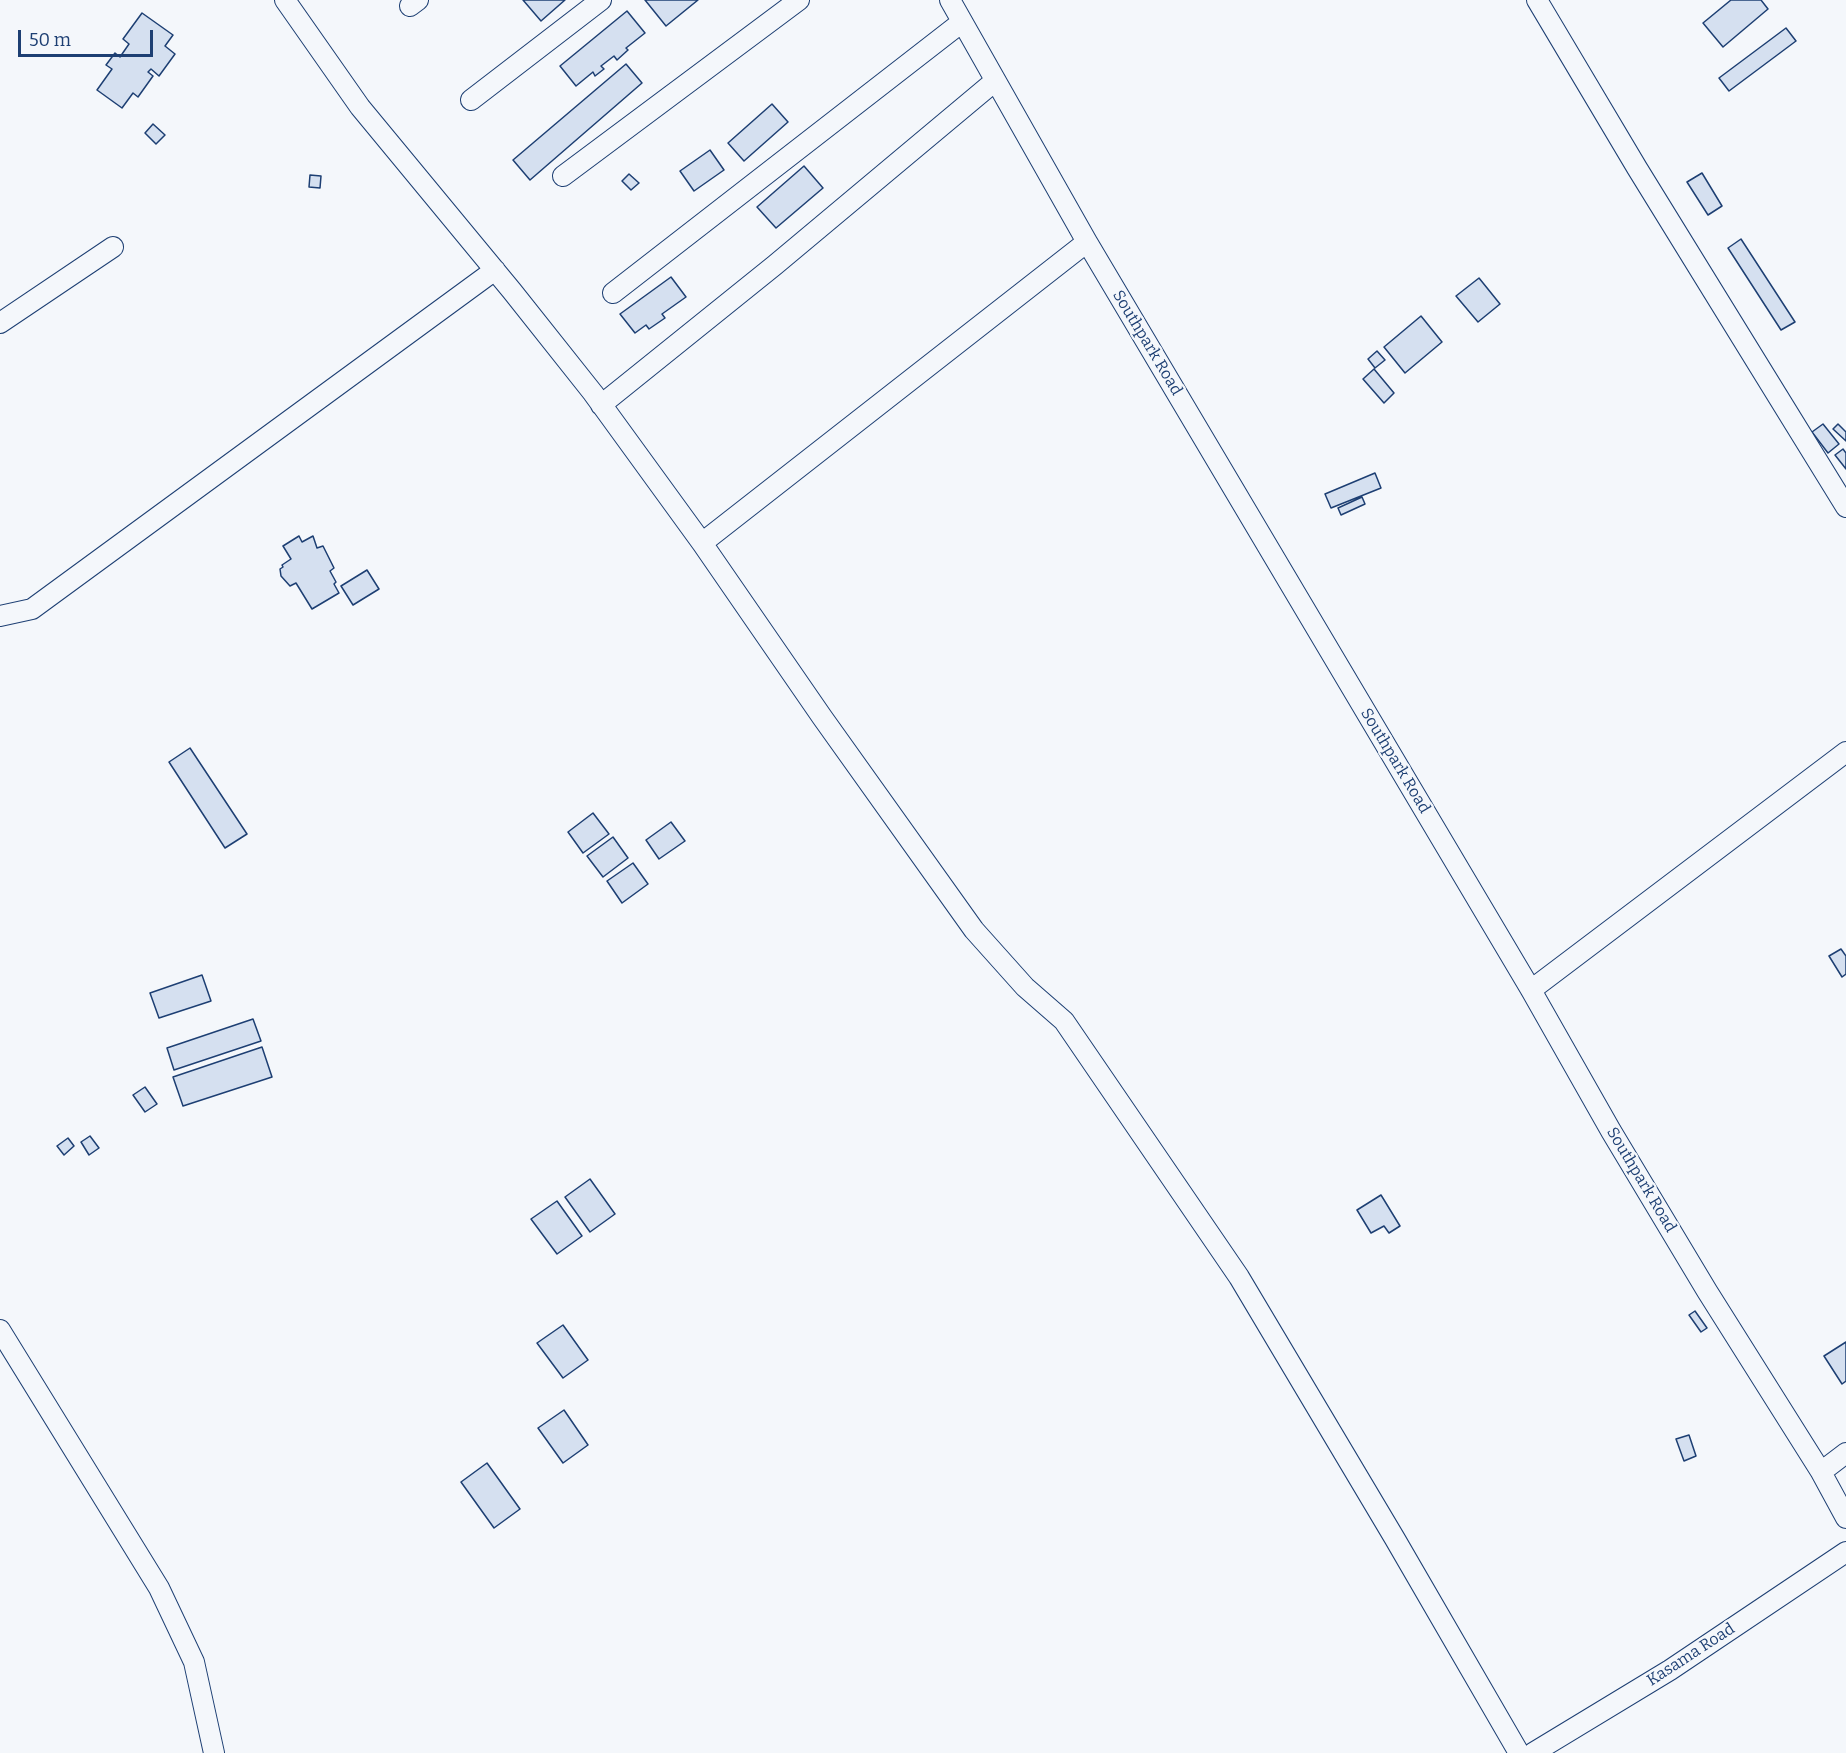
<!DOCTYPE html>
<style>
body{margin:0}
#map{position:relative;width:1846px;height:1753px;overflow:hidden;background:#f4f7fb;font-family:Bitter,serif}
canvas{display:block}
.scale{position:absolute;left:18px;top:30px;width:135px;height:27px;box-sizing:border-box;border:3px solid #1d3f73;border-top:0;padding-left:8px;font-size:18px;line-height:21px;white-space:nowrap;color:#1d3f73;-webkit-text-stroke:4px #f4f7fb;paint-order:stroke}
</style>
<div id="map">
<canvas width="1846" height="1753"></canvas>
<div class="scale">50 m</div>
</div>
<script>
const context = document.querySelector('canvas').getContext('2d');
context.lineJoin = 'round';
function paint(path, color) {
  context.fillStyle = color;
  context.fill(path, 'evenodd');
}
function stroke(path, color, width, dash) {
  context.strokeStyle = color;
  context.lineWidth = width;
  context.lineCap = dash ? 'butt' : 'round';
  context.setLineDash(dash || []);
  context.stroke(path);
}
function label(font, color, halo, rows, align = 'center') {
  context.font = font + ' Bitter,serif';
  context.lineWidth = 4.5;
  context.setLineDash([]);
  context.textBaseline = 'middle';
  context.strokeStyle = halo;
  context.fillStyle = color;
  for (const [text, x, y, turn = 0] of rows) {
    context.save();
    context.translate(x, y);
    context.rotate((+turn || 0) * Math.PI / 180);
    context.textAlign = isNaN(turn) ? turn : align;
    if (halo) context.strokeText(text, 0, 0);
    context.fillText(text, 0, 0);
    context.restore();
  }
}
const building = new Path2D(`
 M523,0h42l-24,21z
 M645,0h53l-32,26z
 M1731,0h30l7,9 -45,38 -20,-24z
 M627,11l18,22 -19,15 2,2 -11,10 -3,-4 -13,10 3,3 -9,7 -2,-4 -17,14 -16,-20z
 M142,13l31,22 -8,11 10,8 -16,22 -8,-7 -3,3 5,4 -15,21 -5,-4 -11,15 -25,-18 15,-21 -6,-4 9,-12 5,4 9,-13 -6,-5z
 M1786,28l10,13 -67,50 -10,-13z
 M626,64l16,19 -112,97 -17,-20z
 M772,104l16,18 -44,39 -16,-18z
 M153,124l12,11 -9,9 -11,-11z
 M710,150l14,20 -30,21 -14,-20z
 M804,166l19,22 -47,40 -19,-21z
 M1702,173l20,33 -14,9 -21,-33z
 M629,174l10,9 -8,7 -9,-9z
 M310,175l11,1 -1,12 -11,-1z
 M1741,239l54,83 -14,8 -53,-82z
 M671,277l15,20 -24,17 3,4 -16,11 -3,-4 -11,8 -15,-19z
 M1479,278l21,26 -22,18 -22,-26z
 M1421,316l21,26 -37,31 -21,-26z
 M1377,351l8,9 -10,8 -7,-9z
 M1374,369l20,24 -10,10 -21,-24z
 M1823,424l16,20 -11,9 -16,-21z
 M1838,424l8,8v9l-13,-12z
 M1843,449l3,4v16l-11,-14z
 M1375,473l6,15 -50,20 -6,-14z
 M1362,497l3,7 -24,11 -3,-7z
 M299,536l3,6 11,-6 4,12 6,-2 11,22 -4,3 6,11 -2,2 5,9 -27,16 -16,-26 -6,3 -9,-10 -1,-7 3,-2 -1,-2 9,-6 -8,-13z
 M367,570l12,19 -26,16 -12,-19z
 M190,748l57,86 -22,14 -56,-86z
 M593,813l16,21 -26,19 -15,-21z
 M671,822l14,19 -26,18 -13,-19z
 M613,837l15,21 -25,19 -16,-21z
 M633,863l15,21 -26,19 -15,-22z
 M1841,949l5,7v18l-4,3 -13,-21z
 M202,975l9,26 -52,17 -9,-25z
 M253,1019l8,22 -87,29 -7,-22z
 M262,1047l10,30 -89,29 -10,-29z
 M145,1087l12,17 -12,8 -12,-17z
 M90,1136l9,12 -10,7 -8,-13z
 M68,1138l6,8 -10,9 -7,-9z
 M590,1179l25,35 -25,18 -25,-35z
 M1381,1195l19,31 -11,7 -5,-7 -13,7 -14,-23z
 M557,1201l25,35 -25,18 -26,-35z
 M1695,1311l12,17 -6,4 -12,-17z
 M563,1325l25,35 -25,18 -26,-35z
 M1846,1342v39l-4,3 -18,-28z
 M564,1410l24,35 -25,18 -25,-35z
 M1689,1435l7,21 -12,5 -8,-22z
 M487,1463l33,46 -26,19 -33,-46z`);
paint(building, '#d5e0f0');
stroke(building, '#1d3f73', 1.5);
const minor = new Path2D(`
 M285,0l75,107 152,184 81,102 109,150 120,174 152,213 51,57 39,34 175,256 156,262 124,214
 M950,0l137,242 444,748 80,141 96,160 114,181 25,46
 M1537,0l100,168 209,339
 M410,6l8,-6
 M471,100l130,-100
 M563,176l236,-176
 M613,293l349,-271
 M0,323l113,-76
 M601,405l174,-140 220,-184
 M702,543l385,-301
 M0,616l32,-7 463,-339
 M1531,990l315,-238
 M0,1330l159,258 35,74 20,91
 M1821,1472l25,-19
 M1533,1753l137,-83 176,-118`);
stroke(minor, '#1d3f73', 22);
stroke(minor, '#f4f7fb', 20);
label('16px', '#1d3f73', '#f4f7fb', [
 ["Southpark Road",1147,343,59],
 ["Southpark Road",1395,761,59],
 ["Southpark Road",1641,1180,59],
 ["Kasama Road",1691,1655,-33]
]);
</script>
